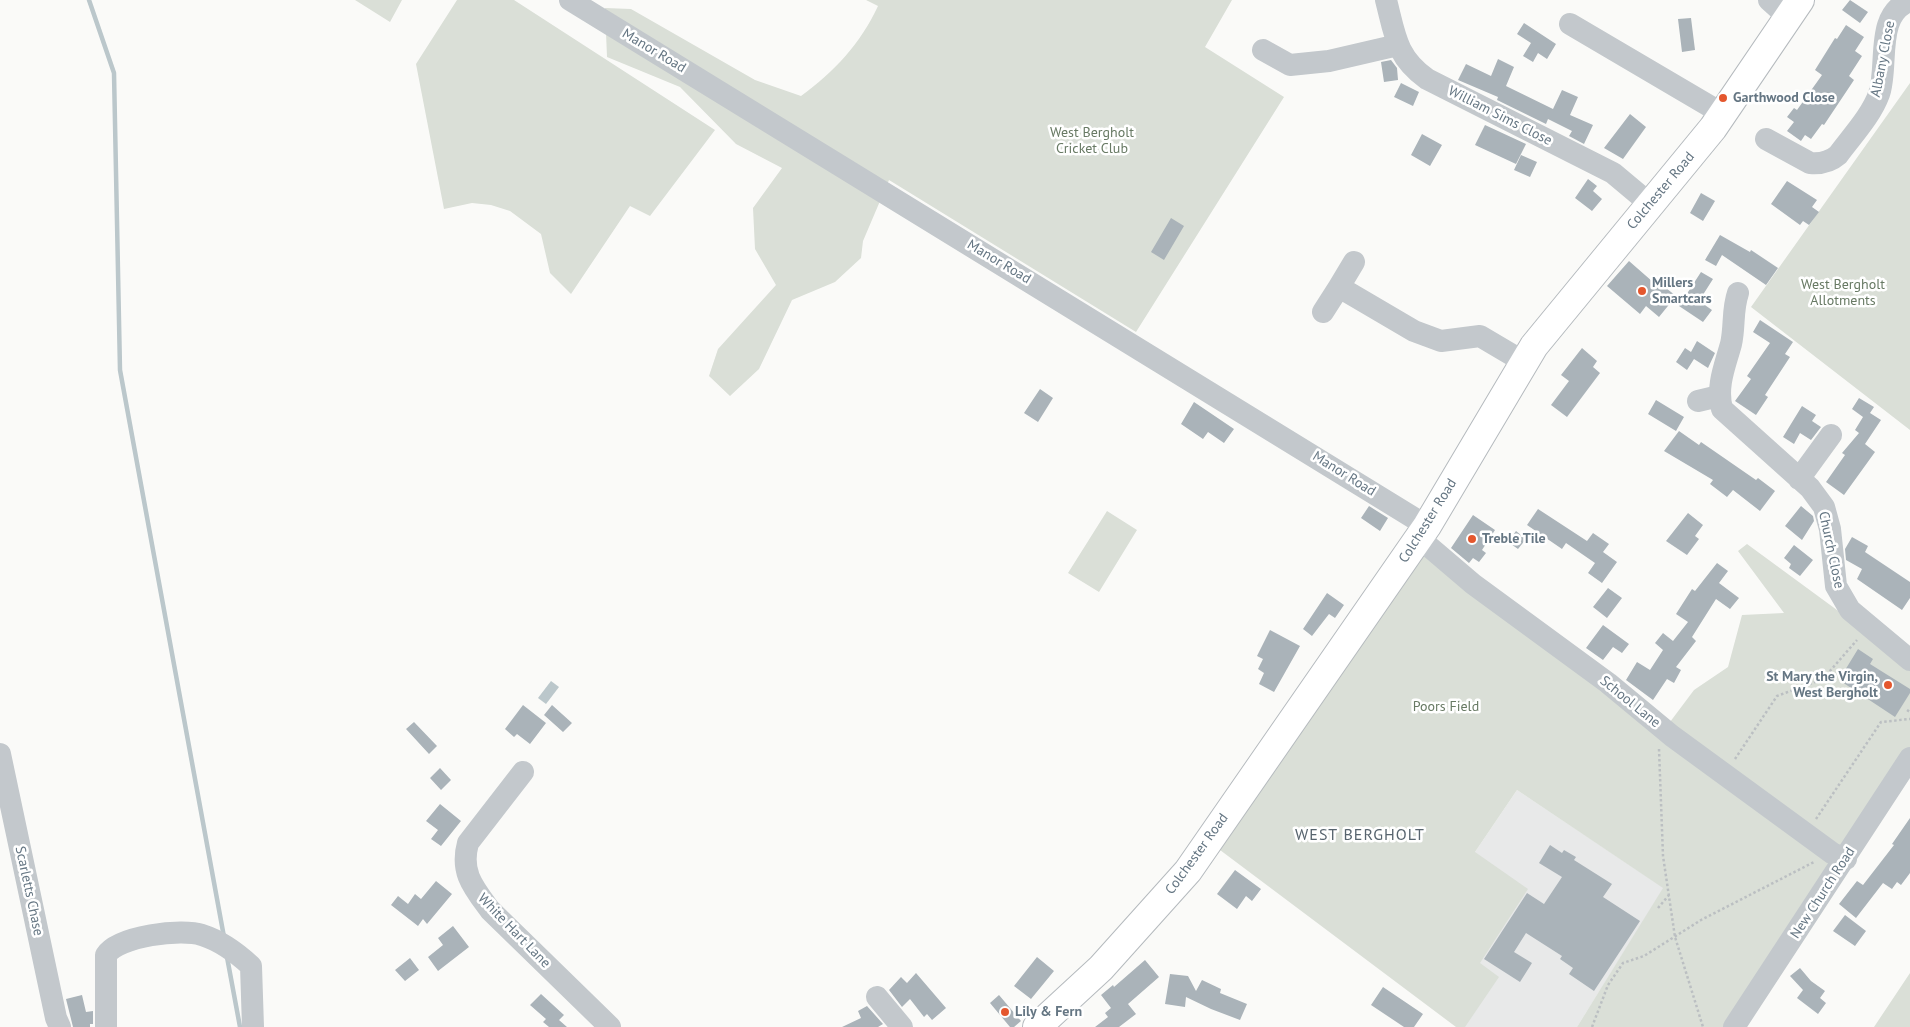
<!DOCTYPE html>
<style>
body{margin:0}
canvas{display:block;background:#fafaf8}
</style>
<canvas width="1910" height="1027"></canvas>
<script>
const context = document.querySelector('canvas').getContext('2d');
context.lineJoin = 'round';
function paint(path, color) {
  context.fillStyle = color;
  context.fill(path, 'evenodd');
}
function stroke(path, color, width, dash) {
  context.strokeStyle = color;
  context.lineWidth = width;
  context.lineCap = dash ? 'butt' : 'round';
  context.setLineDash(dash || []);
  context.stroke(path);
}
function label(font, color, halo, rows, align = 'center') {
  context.font = font + ' "PT Sans",sans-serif';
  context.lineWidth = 5;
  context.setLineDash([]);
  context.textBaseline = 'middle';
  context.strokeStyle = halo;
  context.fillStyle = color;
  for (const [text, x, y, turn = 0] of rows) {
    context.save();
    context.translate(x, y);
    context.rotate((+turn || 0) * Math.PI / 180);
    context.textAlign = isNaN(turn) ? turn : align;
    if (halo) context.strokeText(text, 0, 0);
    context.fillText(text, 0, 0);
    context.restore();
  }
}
paint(new Path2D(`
 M1517,790l147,98 -87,139h-121l19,-175z`), '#e8e9e9');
paint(new Path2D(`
 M355,0h47l-12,22z
 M457,0h57l201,130 -65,86 -20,-10 -59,88 -21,-21 -9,-39 -31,-23 -19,-6 -19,-2 -28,6 -28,-145z
 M866,0h366l-27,47 79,50 -148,235 -247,-152 -26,61 -2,17 -26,24 -43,18 -33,69 -29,27 -21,-20 9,-27 58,-64 -21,-36 -2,-41 29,-40 -46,-24 -56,-57 -73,-30 -2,-49 26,1 124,71 46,16c33,-24 60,-53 77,-90z
 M1910,83v347l-159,-123z
 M1107,511l30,19 -38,62 -31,-19z
 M1747,544l135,99 28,23v85l-66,101 -174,-130 24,-32 34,-23 14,-52 42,-2 -46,-62z
 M1422,548l415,314 -109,165h-151l86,-139 -146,-98 -42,62 53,37 -48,74 19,14 -34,50h-9l-240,-180z
 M1910,973v54h-36z`), '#dadfd7');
paint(new Path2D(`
 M551,681l8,6 -13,17 -8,-6z`), '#bbc7cb');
stroke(new Path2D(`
 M89,0l25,73 6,297 104,567
 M227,957l13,70`), '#bbc7cb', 4.5);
paint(new Path2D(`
 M1850,0l18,12 -8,11 -18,-13z
 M1691,18l4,32 -13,2 -4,-33z
 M1524,23l32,21 -9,15 -9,-6 -5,9 -10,-6 8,-13 -14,-9z
 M1846,25l18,12 -9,14 7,5 -13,20 5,4 -30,45 -2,-1 -11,15 -6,-4 -4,6 -14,-10 7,-9 -7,-5 7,-9 3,2 25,-35 -7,-5 20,-32 2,1z
 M1498,59l16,8 -8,19 47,23 9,-19 16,7 -8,18 23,10 -9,19 -15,-8 3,-5 -24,-12 -2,5 -49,-24 1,-3 -40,-17 8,-16 25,12z
 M1391,60l6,8 1,12 -14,2 -3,-20z
 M1401,83l18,9 -6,14 -19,-9z
 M1630,114l16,13 -23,32 -19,-11z
 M1485,125l41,19 -10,20 -41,-19z
 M1422,134l20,11 -12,21 -19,-11z
 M1521,155l16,7 -7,15 -16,-7z
 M1588,179l9,7 -4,5 9,8 -10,12 -17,-13z
 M1787,181l30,19 -5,7 7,5 -10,13 -6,-4 -3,4 -29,-21z
 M1701,193l14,8 -12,20 -13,-8z
 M1171,218l13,8 -20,34 -13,-8z
 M1720,235l30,17 1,-2 27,18 -12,17 -44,-30 -6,11 -11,-6z
 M1629,261l24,21 3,-2 20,16 -17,21 -13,-11 -6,8 -33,-28z
 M1701,272l12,7 -14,22 13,9 -9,12 -24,-16z
 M1760,320l33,22 -8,12 5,3 -25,38 3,2 -12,18 -21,-14 16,-22 -4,-3 23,-33 -17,-11z
 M1697,341l18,12 -7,15 -14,-9 -7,11 -11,-8 9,-14 6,4z
 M1582,348l15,13 -4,6 7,6 -33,44 -16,-12 18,-24 -8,-6z
 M1040,389l13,9 -15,24 -14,-9z
 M1859,398l15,9 -4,6 11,7 -16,24 10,8 -31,43 -18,-13 19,-27 -3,-2 17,-20 -4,-3 8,-13 -11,-8z
 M1656,400l28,17 -8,14 -28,-17z
 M1194,402l40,27 -10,14 -16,-11 -5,7 -22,-15z
 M1802,406l14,9 -4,6 9,6 -10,13 -11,-7 -6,11 -11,-7z
 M1679,431l20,14 2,-3 55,38 2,-2 17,13 -15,20 -27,-21 -6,7 -17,-13 3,-4 -49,-29z
 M1369,506l19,12 -8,13 -19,-13z
 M1801,506l12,10 1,5 -12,19 -17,-14z
 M1538,509l49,32 6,-8 16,11 -6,8 14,10 -15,21 -14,-10 7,-10 -29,-20 -4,6 -35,-24z
 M1688,513l15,12 -8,11 4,3 -12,16 -21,-14z
 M1473,515l22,15 -13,20 4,3 -7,9 -6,-4 -4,5 -18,-15z
 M1516,531l10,8 -8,10 -10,-7z
 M1852,537l16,9 -3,6 45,30v16l-8,12 -45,-31 5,-10 -16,-9 -1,-11z
 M1794,545l19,15 -13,16 -11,-8 2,-4 -7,-6z
 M1717,563l11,8 -9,12 20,15 -9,11 -14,-10 -24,38 4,4 -20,26 5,3 -7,13 -7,-4 -14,21 -27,-20 11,-18 13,8 13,-20 -8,-7 8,-10 10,8 15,-19 -12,-8 16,-25 3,2z
 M1608,588l14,10 -15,20 -14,-11z
 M1327,593l17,12 -9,13 -6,-4 -17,22 -9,-7z
 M1603,625l26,19 -7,9 -9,-6 -10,13 -17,-12z
 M1270,630l30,16 -26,46 -15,-8 5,-11 -6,-4 5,-10 -6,-3z
 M1858,649l15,10 -3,5 40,25v4l-15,24 -56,-37z
 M523,705l23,18 -16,21 -13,-10 -3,3 -9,-8z
 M552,705l20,18 -9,9 -19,-17z
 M414,722l23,24 -8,8 -23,-25z
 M440,768l11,12 -10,10 -11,-12z
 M440,804l21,17 -20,25 -10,-7 7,-9 -12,-9z
 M1910,818v55l-9,12 -4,-3 -5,7 -9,-6 -27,35 -17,-14 18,-23 6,4 31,-40 -2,-1z
 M1550,845l12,8 2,-3 12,7 -2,3 38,24 -9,13 37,24 -46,70 -25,-17 4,-6 -13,-9 2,-3 -36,-23 -12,19 18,11 -12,19 -36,-23 43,-66 17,11 18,-27 -23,-14z
 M1235,870l26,19 -9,12 -6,-5 -9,13 -20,-15z
 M436,881l16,13 -25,30 -4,-5 -5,7 -27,-21 7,-9 10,8 7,-10 6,5z
 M1845,915l21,16 -11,15 -22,-15z
 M453,926l16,21 -31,24 -10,-14 15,-12 -5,-7z
 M1037,957l17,14 -23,28 -17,-13z
 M410,958l9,12 -14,11 -10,-11z
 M1145,960l14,17 -31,27 8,10 -17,13h-24l13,-10 -3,-4 6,-5 -10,-13 12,-10 1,2z
 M1800,968l11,13 14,10 -5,7 6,5 -8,11 -21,-16 6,-8 -13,-14z
 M916,973l30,35 -14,12 -5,-6 -3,3 -14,-18 -8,8 -13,-17 12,-13 6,6z
 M1170,974l18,2 8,15 6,-11 19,9 -1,4 27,11 -7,16 -29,-11 -25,-12 -1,10 -20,-3z
 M1383,987l40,27 -9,13h-10l-33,-22z
 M541,994l23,21 -5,5 8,7h-18l-6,-5 3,-3 -16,-14z
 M82,995l4,17 7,-1v13h-3v3h-17l-7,-28z
 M999,995l22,26 -7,6h-4l-20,-24z
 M867,1006l16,18 -5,3h-36l19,-9 -3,-7z`), '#aab3b9');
const major = new Path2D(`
 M1037,1027l64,-59 87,-97 239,-345 107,-180 179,-218 87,-128`);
stroke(major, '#b5babe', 30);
stroke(new Path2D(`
 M1907,710l3,2
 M1659,749l4,107 12,81 28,90
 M1735,759l42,-63 46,-17 34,-39
 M1816,819l65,-97 29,-3
 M1658,908l11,-13
 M1592,1027l16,-42 15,-22 21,-7 57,-36 113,-58`), '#bbbfc2', 2.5, [2.5, 2.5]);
stroke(new Path2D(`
 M570,0l857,526
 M1386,0c9,35 10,57 41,79l186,94 37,31
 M1769,0l20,18
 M1570,24l153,90
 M1263,50l27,15 39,-4 69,-16
 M1766,139l44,24c11,1 20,-1 28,-8 14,-19 33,-39 41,-61 10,-28 -5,-80 31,-93
 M1339,287l15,-25
 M1738,293c-6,17 -3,34 -7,51 -6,22 -15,42 -9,65l88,79 14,19 6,22 6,57 14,24 60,50
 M1323,312l16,-25 75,44 27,10 39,-5 44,26
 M1698,401l21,-5
 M1799,479l32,-44
 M1419,538l54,46 135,99 64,53 160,117 14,6
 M0,754l56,264 4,9
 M523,772l-55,71c-8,29 5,44 22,67l120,117
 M877,997l25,30
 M106,1027v-72c12,-19 76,-27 96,-20 19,6 35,18 49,31l2,61
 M1734,1027l176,-269`), '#c3c8cc', 22);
stroke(major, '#fff', 28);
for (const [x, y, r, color] of [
 [1723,98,5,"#e4572e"],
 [1642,291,5,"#e4572e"],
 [1472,539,5,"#e4572e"],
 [1888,685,5,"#e4572e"],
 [1005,1012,5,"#e4572e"]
]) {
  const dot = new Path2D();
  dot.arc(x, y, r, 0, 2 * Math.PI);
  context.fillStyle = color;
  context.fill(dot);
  stroke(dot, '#fff', 2);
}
label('14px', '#657683', '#fff', [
 ["Manor Road",654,51,31],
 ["Albany Close",1883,59,-79],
 ["William Sims Close",1500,116,27],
 ["Colchester Road",1661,191,-50],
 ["Manor Road",999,262,31],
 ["Manor Road",1344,474,32],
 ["Colchester Road",1428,521,-58],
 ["Church Close",1831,550,78],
 ["School Lane",1630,702,39],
 ["Colchester Road",1197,854,-54],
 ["Scarletts Chase",29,891,78],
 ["New Church Road",1823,893,-57],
 ["White Hart Lane",514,931,46]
]);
label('bold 14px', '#657683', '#fff', [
 ["Garthwood Close",1733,98],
 ["Millers",1652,283],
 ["Smartcars",1652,299],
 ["Treble Tile",1482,539],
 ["St Mary the Virgin,",1878,677,"right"],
 ["West Bergholt",1878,693,"right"],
 ["Lily & Fern",1015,1012]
], 'left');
label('14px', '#687a64', '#fff', [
 ["West Bergholt",1092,133],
 ["Cricket Club",1092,149],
 ["West Bergholt",1843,285],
 ["Allotments",1843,301],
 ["Poors Field",1446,707]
]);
context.letterSpacing = '1px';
label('16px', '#57646e', '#fff', [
 ["WEST BERGHOLT",1360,835]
]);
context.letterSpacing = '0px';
</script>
